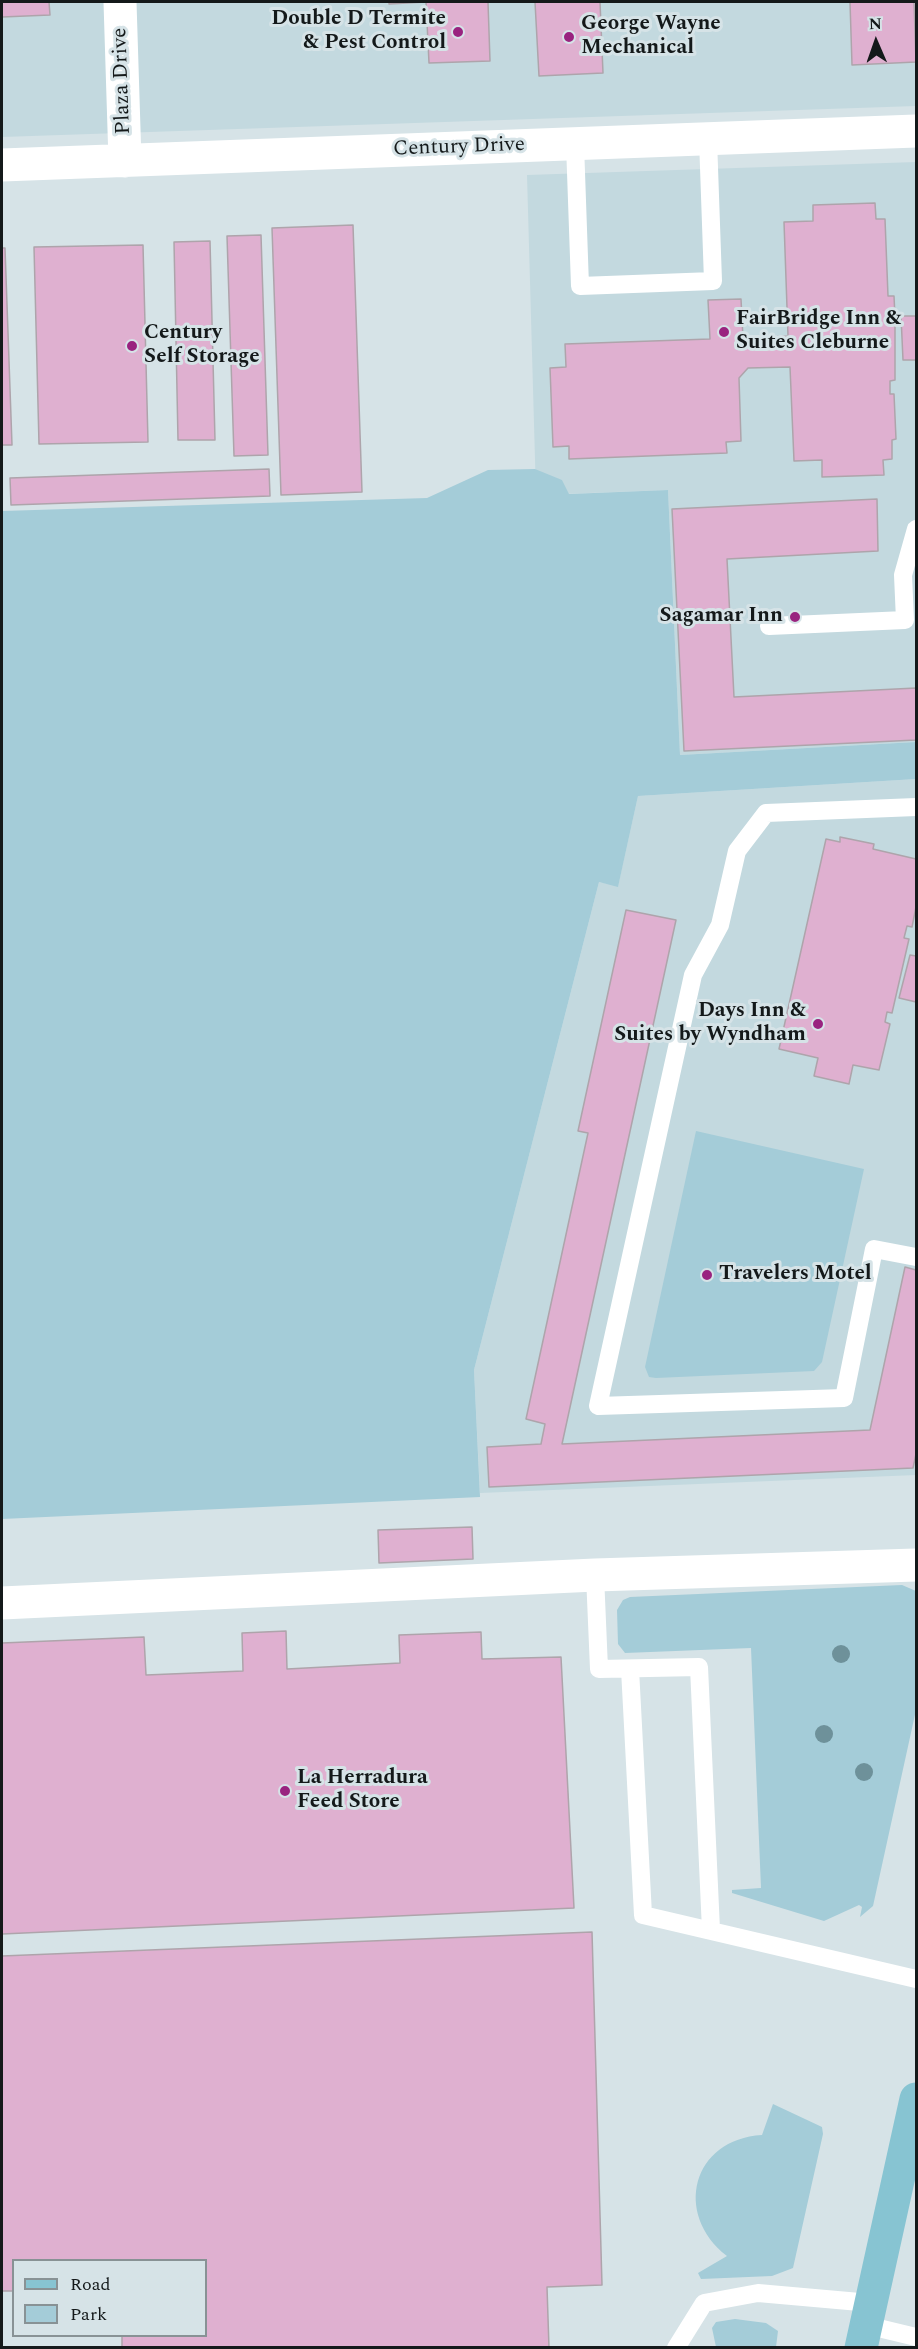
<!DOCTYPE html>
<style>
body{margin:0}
#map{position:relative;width:918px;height:2349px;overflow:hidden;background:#d6e3e7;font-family:Spectral,serif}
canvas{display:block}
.frame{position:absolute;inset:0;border:3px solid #14191a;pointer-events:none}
.legend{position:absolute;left:12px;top:2259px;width:195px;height:78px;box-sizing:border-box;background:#d6e3e7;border:2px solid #889295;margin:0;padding:8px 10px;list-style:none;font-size:18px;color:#14191a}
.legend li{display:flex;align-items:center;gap:12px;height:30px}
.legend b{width:30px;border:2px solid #889295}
.north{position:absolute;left:846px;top:12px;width:60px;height:60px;-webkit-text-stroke:4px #d6e3e7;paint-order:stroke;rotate:358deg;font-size:16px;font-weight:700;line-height:24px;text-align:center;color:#14191a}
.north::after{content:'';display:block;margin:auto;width:21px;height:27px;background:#14191a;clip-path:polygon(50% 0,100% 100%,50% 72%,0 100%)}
</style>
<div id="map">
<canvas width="918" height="2349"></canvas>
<div class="frame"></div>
<ul class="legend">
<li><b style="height:8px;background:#87c4d2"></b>Road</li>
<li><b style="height:16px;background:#a4ccd8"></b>Park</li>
</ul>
<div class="north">N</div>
</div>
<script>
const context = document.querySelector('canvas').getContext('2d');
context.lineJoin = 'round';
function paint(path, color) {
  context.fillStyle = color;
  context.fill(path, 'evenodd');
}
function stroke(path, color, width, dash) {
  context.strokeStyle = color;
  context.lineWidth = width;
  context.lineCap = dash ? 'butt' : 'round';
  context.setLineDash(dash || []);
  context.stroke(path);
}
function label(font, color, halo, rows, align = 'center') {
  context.font = font + ' Spectral,serif';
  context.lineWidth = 6;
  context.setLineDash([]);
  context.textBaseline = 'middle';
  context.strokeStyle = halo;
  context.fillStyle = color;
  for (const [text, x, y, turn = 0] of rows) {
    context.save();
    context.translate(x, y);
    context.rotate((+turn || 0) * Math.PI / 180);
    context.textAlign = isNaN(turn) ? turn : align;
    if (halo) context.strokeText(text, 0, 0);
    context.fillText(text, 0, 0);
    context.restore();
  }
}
paint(new Path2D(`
 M2,2h914v104l-914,31z
 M916,162v580l-236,13 -12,-265 -132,5 -9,-320z
 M916,779v696l-436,18 -6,-123 125,-488 19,4 20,-90z`), '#c3d9df');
paint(new Path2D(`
 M535,469l27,11 7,14 99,-4 12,265 236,-13v37l-278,17 -20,91 -19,-5 -125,488 6,127 -478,22v-1008l425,-13 61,-28z
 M696,1131l168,38 -42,193 -8,9 -158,7 -7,-1 -4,-10z
 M902,1585l14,6v119l-43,196 -13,11 2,-10 -3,-2 -35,16 -92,-28v-3l29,-2 -10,-240 -126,5 -7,-9 -1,-34 6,-10 7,-3z
 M773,2104l49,23 1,7 -30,134 -21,8 -71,3 -3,-6 29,-17c-54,-42 -35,-117 35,-121z
 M735,2319l31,4 12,8 -2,16h-60l-4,-19 4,-6z`), '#a4ccd8');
const building = new Path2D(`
 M2,2h47l1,13 -48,2z
 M389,2h99l2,59 -61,2 -3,-61 -37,2z
 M535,2h65l3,71 -64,3z
 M850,2h64l2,60 -64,3z
 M875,203l1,16h9l3,77h6l1,21v63l-5,1v13h4l2,45 -4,1v19l-9,1 1,15 -62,2v-17l-28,1 -4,-94 -42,1 -9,10 2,63 -15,1 1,11 -158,6v-13l-16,1 -3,-79 16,-1 -1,-23 145,-5 -2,-39 33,-1 2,39 45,-2 -4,-114 29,-1v-16z
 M353,225l9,267 -81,3 -9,-267z
 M261,235l7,220 -34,1 -7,-220z
 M210,241l5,199h-37l-4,-198z
 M143,245l5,197 -109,2 -5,-197z
 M2,248h3l7,197h-10z
 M901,316h15v44h-13z
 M269,469l1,27 -259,9 -1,-27z
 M877,499l1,52 -151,8 7,138 182,-9v52l-232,11 -12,-242z
 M840,837l34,7 -1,5 43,10v48l-4,20 -5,-1 -3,12 5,1 -17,74 -5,-1 -2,10 5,2 -11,46 -26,-5 -4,19 -35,-8 4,-18 -39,-9 47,-210 14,3z
 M626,910l50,10 -114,524 308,-14 35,-163 11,3v184l-3,14 -424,19 -2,-40 54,-3 4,-20 -19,-5 62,-286 -10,-2z
 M910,955l6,1v46l-17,-4z
 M472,1527l1,32 -94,4 -1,-33z
 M286,1631l1,38 113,-6 -1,-28 82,-3 1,27 79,-2 13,251 -572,26v-291l142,-6 2,38 97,-4 -1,-38z
 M592,1932l10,353 -55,2 2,61h-427v-12h84v-76h-192v31h-12v-335z`);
paint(building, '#dfb0d0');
stroke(building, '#aea4ab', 1.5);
stroke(new Path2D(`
 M575,144l5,142 133,-5 -5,-142
 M769,626l136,-6 -2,-45 13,-46
 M916,807l-150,6 -29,38 -17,74 -27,50 -95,431 246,-8 30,-149 42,8
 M595,1575l4,94 100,-2 12,263
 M630,1669l13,246 273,64
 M866,2325l50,12
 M676,2348l28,-45 54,-10 113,10`), '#fff', 18);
stroke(new Path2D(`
 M120,2l5,159
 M2,165l914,-34
 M2,1603l593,-28 321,-10`), '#fff', 33);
stroke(new Path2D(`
 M861,2348l55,-249`), '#87c4d2', 33);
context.fillStyle = '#6e919a';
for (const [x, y] of [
 [841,1654],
 [824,1734],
 [864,1772]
]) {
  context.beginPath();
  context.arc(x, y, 9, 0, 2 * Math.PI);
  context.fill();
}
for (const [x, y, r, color] of [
 [458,32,6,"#99237f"],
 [569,37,6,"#99237f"],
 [724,332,6,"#99237f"],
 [132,346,6,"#99237f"],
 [795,617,6,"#99237f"],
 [818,1024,6,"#99237f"],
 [707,1275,6,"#99237f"],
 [285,1791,6,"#99237f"]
]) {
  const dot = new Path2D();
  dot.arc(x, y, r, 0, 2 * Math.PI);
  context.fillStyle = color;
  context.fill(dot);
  stroke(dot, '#d6e3e7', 2);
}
label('bold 21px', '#14191a', '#d6e3e7', [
 ["Double D Termite",446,20,"right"],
 ["& Pest Control",446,44,"right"],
 ["George Wayne",581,25],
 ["Mechanical",581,49],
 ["FairBridge Inn &",736,320],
 ["Suites Cleburne",736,344],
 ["Century",144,334],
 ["Self Storage",144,358],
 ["Sagamar Inn",783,617,"right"],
 ["Days Inn &",806,1012,"right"],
 ["Suites by Wyndham",806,1036,"right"],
 ["Travelers Motel",719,1275],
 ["La Herradura",297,1779],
 ["Feed Store",297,1803]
], 'left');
label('21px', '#14191a', '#d6e3e7', [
 ["Plaza Drive",123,81,-92],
 ["Century Drive",459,148,-2]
]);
</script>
